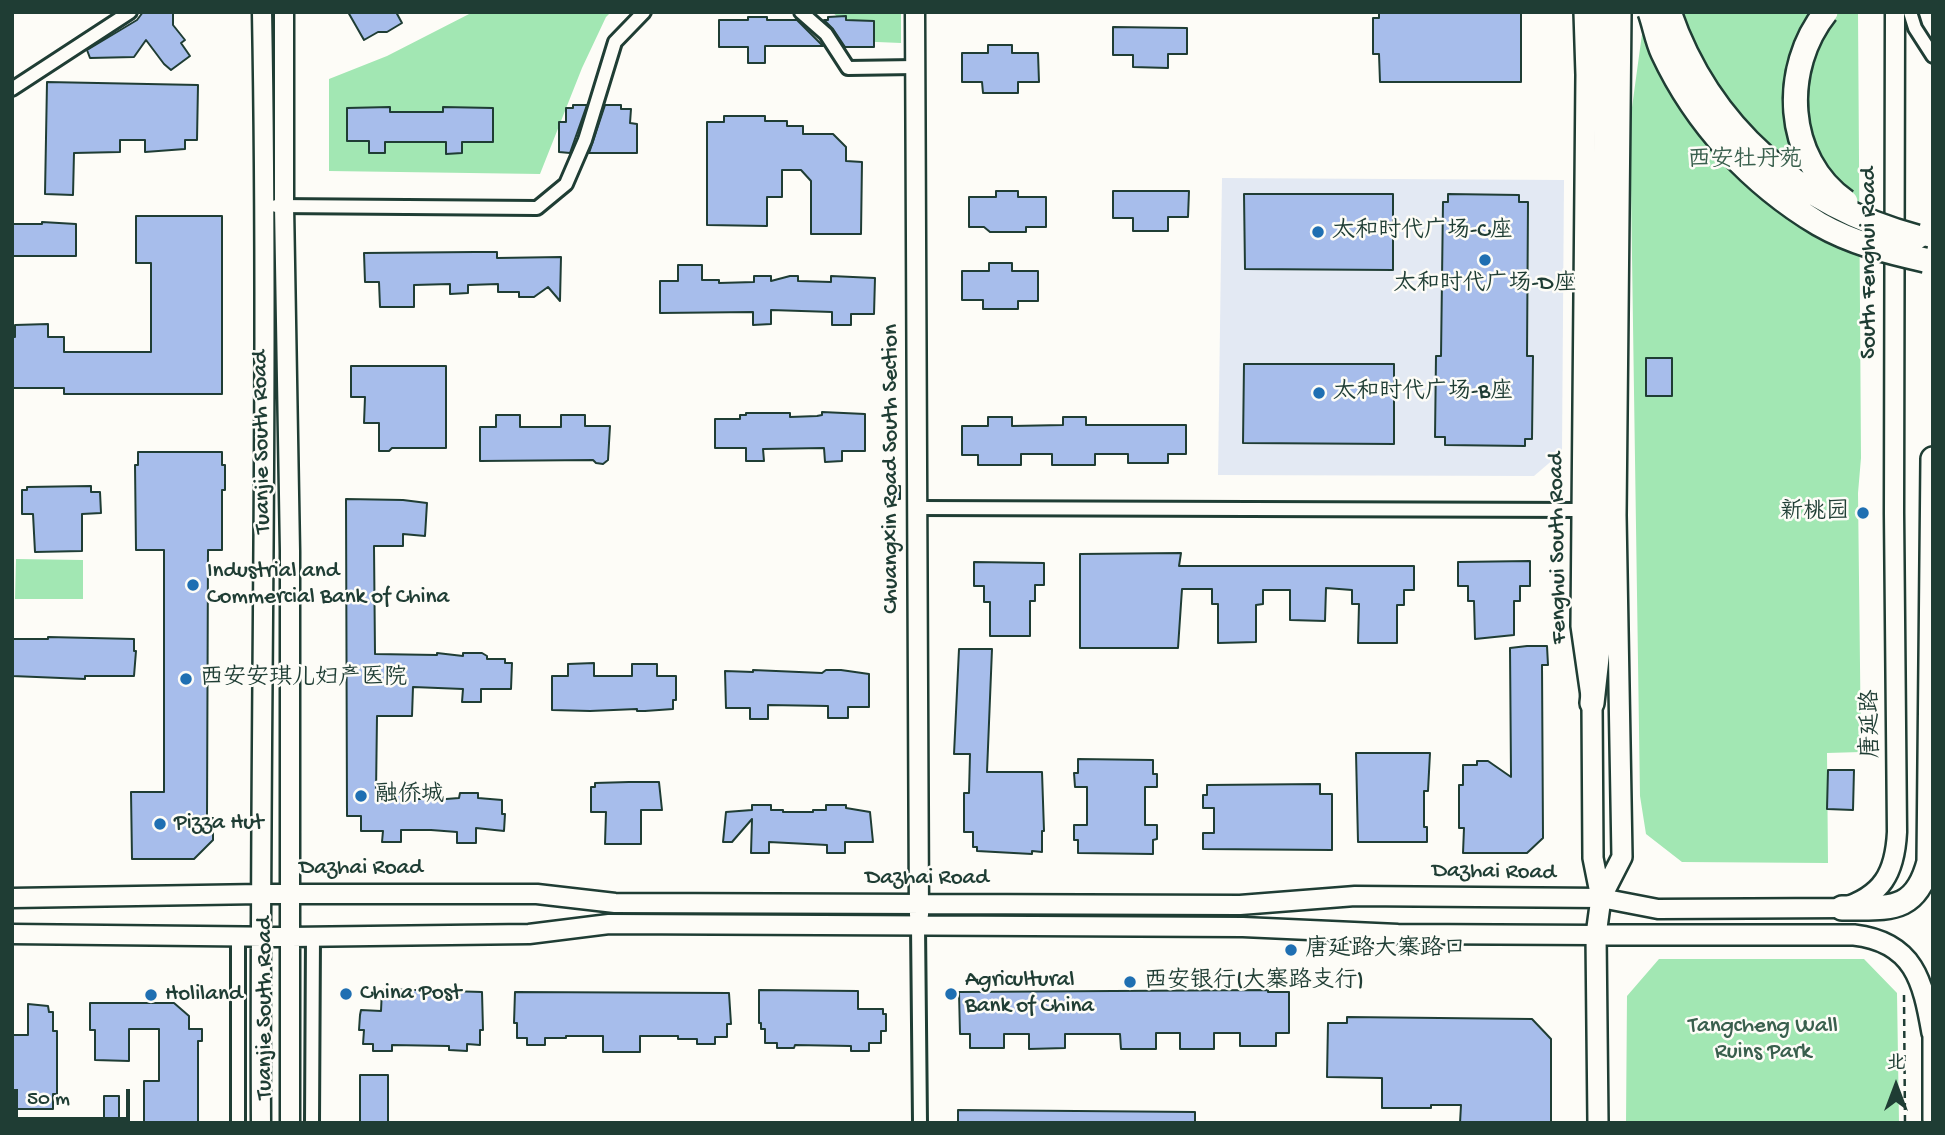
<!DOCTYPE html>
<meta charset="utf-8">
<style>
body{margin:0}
#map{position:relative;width:1945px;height:1135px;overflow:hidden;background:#fdfcf7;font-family:"Gochi Hand","LXGW WenKai TC",sans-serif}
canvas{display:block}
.frame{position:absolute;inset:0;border:14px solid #1f3d34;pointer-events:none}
.north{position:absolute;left:1861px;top:1051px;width:70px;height:70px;-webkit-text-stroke:5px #fdfcf7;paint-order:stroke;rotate:0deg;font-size:19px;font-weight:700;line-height:28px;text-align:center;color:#1f3d34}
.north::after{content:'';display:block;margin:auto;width:24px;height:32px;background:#1f3d34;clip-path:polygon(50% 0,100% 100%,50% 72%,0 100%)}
.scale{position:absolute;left:14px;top:1089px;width:116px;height:32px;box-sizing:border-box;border:4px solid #1f3d34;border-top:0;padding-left:9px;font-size:21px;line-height:24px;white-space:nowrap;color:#1f3d34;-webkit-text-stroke:5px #fdfcf7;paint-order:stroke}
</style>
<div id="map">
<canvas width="1945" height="1135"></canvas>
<div class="frame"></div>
<div class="north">北</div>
<div class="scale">50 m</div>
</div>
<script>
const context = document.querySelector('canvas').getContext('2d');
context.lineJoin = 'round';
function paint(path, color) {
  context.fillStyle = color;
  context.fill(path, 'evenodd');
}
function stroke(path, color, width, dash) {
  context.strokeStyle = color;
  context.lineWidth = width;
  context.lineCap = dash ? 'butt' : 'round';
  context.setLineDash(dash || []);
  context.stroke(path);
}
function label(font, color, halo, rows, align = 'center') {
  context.font = font + ' "Gochi Hand","LXGW WenKai TC",sans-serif';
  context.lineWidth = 5;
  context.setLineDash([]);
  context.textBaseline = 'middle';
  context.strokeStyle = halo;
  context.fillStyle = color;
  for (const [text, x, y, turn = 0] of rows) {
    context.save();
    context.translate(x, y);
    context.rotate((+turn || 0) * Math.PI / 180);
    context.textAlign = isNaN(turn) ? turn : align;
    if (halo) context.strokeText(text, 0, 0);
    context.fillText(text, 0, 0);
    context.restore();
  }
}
paint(new Path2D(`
 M1222,178l342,2 -2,272 -28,24 -316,-1z`), '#e3e9f3');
paint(new Path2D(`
 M473,12h138l-5,5 -24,51 -42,106 -211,-3v-92l58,-23z
 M832,12h69v31l-48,-2 -13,-22z
 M1645,12h213l3,446 -3,35 3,259 -34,1 1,110 -146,-1 -36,-28 -6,-38 -10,-674z
 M16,559l67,1v39h-68z
 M1659,959h205l33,34 2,130h-273l1,-127z`), '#a2e7b3');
const building = new Path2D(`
 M143,12h30v13l12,15 -4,3 9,13 -19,14 -7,-6 -18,-24 -12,17 -44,1 -3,-8 50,-30z
 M348,12h48l6,11 -15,9h-9l-14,8z
 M1379,12h142v70h-141l-1,-28h-6v-36h6z
 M846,16v4l28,1v26h-29l-12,-18 -9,-9h4v-3z
 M748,17h19v3h30l26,26h-58v17h-17v-16h-29v-27h29z
 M1113,27l74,1v26h-19v14l-35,-1v-12h-20z
 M988,45h24v8h26l1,29h-21v11h-35l-1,-11h-20v-29h26z
 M47,82l151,3 -1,55h-12v9l-40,3v-12h-25v12l-46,1 -1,42 -28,-1z
 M573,105h14l-17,48 -11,-1v-30h7v-14h7z
 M605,105h16v4h10l-1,14 7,1v29h-48z
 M390,107v5h53v-5l50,1v34h-31v11l-16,1v-12h-61v11h-16v-12h-22v-33z
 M724,116h41v5h22v5h16v8h30l13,13v14l16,1 -1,72h-50v-53l-10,-11h-19v27h-15v29l-60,-1v-103h17z
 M996,191h22v6h28v30h-20v5h-36l-6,-5h-15v-30h27z
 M1113,191h76l-1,26h-20v14h-35v-13h-20z
 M1244,194h149v76l-148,-1z
 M1448,194l71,1v7h9l-1,154h6l-1,83h-7v7l-80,-1v-8h-10l1,-81h5l2,-154h5z
 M136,216h86v178h-158v-6h-52v-51h3v-12l33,-1v13h16v15h87v-89h-15z
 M42,222l34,2v32h-64v-32h30z
 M475,252h22v6l64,-1 -1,44 -12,-14 -14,10h-15v-5h-21v-8l-30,1v8l-18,1v-10l-36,1v22h-34l-1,-25h-14l-1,-29z
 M989,263h23v8h26v30h-20v8h-35v-9h-21v-29h27z
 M678,265h24v15h17v3l35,-1v-6h17v5l19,-5h8v5l33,1v-6l44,2 -1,36h-23v11h-19v-13l-61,-2v14l-18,1v-13l-93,1v-32h18z
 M1646,358h26v38h-26z
 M1244,364h150v80l-151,-1z
 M351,366h95v82h-54l-3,3h-10v-28h-15l1,-26h-14z
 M822,412l43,2v37h-23v10l-17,1 -1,-14 -61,1 1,12h-18v-13h-31v-29h25v-4h6v-2h44v4l27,-1 5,-1z
 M496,415h24v12h41v-12h24v11h25l-2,34 -5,4 -7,-1 -3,-3 -113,1v-34h16z
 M988,417h24v9l51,-1v-8h23v8h100v29h-18v9h-40v-9h-33v11h-43v-11h-31v11h-43v-10h-16v-29h26z
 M138,452h84v13h3v25h-3v60h-14l-1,268h6v22l-19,19h-62l-1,-67h33v-242h-28l-1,-85h3z
 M91,486v6h9l1,21 -19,1v37l-47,1 -2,-38h-11v-24h5v-3z
 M887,486h13v13h-13z
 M346,499l57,1 24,3 -2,33 -22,-2v12h-29l1,108 62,1v-2l26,3v-3h19l5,3v3h18v4h7l-1,26h-30v13h-19l1,-13 -50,-2 -1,29h-35l-1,77h29l1,6h40l13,-1 1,-5h18v5l24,2v14h3l-1,17 -28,-3v15h-19v-11l-26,-2h-30v12h-19l1,-11h-22v-15h-14z
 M1181,553l-2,13h235v24h-10v15h-7v38h-39l1,-39h-7v-14l-26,-2 -1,33 -35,-1v-30h-27v14l-7,1v37l-38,1v-39h-6v-15h-30l-4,59h-98v-94z
 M1530,561v25h-10v15h-6v34l-39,4 -1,-38h-6v-15h-10v-24z
 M974,562l70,1v22h-9v16h-5v35h-40v-34h-6v-16h-10z
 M48,637l86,2v12h2l-2,25h-49v3l-73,-3v-37h36z
 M1527,646h20l1,19h-6l1,173 -16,15h-64l1,-25h-5v-43h4v-20h14v-4h11l23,16 -1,-129z
 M959,649h33l-5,123h55l2,59h-2v21l-10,-1v3l-55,-3v-4h-4v-15h-9v-39h5l1,-39h-16z
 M594,663v13h38v-12h25v12h19v24h-3v9l-28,2h-8v-2l-47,2 -38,-1v-34h16v-12z
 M753,670l69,3 4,-3h15l28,4v33h-21v11h-20v-12l-60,-1v14h-18v-11h-24l-1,-37 28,1z
 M1356,753h74l-2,38h-4v36h3v15h-69z
 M1078,759l75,1v14h4v13h-12v38h12v14l-4,1v14l-75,-1v-13h-4v-15h13v-38h-12l-1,-14h4z
 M1828,770h26l-1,40 -26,-1z
 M629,782h30l3,28h-21v34h-36l1,-32h-15v-25h4v-4z
 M1320,784v10h12v56l-129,-1v-16h11v-25h-11v-13h4v-10z
 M752,805h19v5h12v2h30v-2h13v-5h20v3l24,4 3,30h-28v11h-18v-8l-58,-3v11h-18l1,-34 -20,23h-9l3,-30 26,-2z
 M382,989l100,3 1,38h-3v15l-13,-1v7l-18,-1v-4l-57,-1v6h-19v-7h-10l1,-14h-5l1,-15 1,-5 20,1z
 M759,990l99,1v18h25v5h3v17h-5v12h-12v8h-18v-5l-56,-1 -1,3h-17v-5h-12v-14h-4v-6h-2z
 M1268,990v2h21v41h-13v13h-36v-13h-26v16h-34v-16h-24v16h-35l-1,-15h-55v14l-36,1v-15h-25v14h-34v-14h-10l-1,-42z
 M515,992l214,1 2,31h-4v13h-12v7h-18v-5h-19v-3h-38v16h-37v-16h-37v2h-21v7h-18v-7h-10v-15h-3z
 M90,1003h84l15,13v13h13v12h-4v82h-54v-42h15v-52h-30v32l-34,-1v-30h-5z
 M28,1004l20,2 1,6h4v19h4v63h-4v15h-39l-2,-5v-69h16z
 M1347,1017l185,2 19,20v84h-91l1,-18h-30v3h-49v-30l-55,-1 1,-54h19z
 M360,1075h28v48h-28z
 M104,1096h15v27h-15z
 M958,1110l237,2v11h-237z`);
paint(building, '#a7bdeb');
stroke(building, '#1f3d34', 2);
const street = new Path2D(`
 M801,12l25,22 22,34 67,-1
 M1910,12l5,16 18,28
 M12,89l118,-77
 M276,206l261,2 29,-24 19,-44 30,-98 29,-30
 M917,508l665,2
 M918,926l2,197
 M238,1123v-187
 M312,1123l1,-186`);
const secondary = new Path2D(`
 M284,12v194l6,345v572
 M915,12l4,903
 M12,898l249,-4h276l78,9 625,2 115,-9 246,2 57,11 184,-1c40,-12 53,-35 55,-76l-3,-319 1,-501
 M12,934l279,3 238,-3 80,-10 634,3 155,7 198,1
 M261,1123c-2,-370 8,-741 1,-1111`);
const primary = new Path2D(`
 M1584,12l2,63 -5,551 11,77 1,155 8,40 -5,37 2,188
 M1601,898l21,-41 -6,-342 5,-503
 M1596,935h258c60,7 69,46 78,98
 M1933,1027v93`);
const highway = new Path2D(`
 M1592,703l8,-72 6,-521 -4,-98
 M1842,908c45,-1 73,7 87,-46l4,-403`);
stroke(street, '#1f3d34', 18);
stroke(secondary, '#1f3d34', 23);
stroke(primary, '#1f3d34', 24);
stroke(highway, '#1f3d34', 28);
stroke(new Path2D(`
 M1904,995l1,128`), '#1f3d34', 2.5, [7, 5]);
stroke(street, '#fdfcf7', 12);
stroke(secondary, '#fdfcf7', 18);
stroke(primary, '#fdfcf7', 19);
stroke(highway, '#fdfcf7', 23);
const highwayBridge = new Path2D(`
 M1650,12c5,14 7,28 13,41 33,71 89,131 156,171 33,19 70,28 106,36
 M1669,12c40,116 131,194 248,225
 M1826,12c-45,56 -42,147 20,190`);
stroke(highwayBridge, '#1f3d34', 28, []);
stroke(highwayBridge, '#fdfcf7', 23);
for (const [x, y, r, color] of [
 [1318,232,7,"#1f6fb2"],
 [1485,260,7,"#1f6fb2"],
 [1319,393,7,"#1f6fb2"],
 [1863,513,7,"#1f6fb2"],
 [193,585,7,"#1f6fb2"],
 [186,679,7,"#1f6fb2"],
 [361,796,7,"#1f6fb2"],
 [160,824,7,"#1f6fb2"],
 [1291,950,7,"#1f6fb2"],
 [1130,982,7,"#1f6fb2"],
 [346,994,7,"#1f6fb2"],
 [951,994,7,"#1f6fb2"],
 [151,995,7,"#1f6fb2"]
]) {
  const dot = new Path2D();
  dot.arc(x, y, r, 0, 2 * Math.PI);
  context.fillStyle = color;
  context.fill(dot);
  stroke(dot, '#fdfcf7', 2.5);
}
label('23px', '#395f4d', '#fdfcf7', [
 ["西安牡丹苑",1745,161],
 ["Tangcheng Wall",1763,1027],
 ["Ruins Park",1763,1053]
]);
label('23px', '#1f3d34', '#fdfcf7', [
 ["太和时代广场-C座",1332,232],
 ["太和时代广场-D座",1485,285,"center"],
 ["太和时代广场-B座",1333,393],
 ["新桃园",1849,513,"right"],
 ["Industrial and",207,572],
 ["Commercial Bank of China",207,598],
 ["西安安琪儿妇产医院",200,679],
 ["融侨城",375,796],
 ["Pizza Hut",174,824],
 ["唐延路大寨路口",1305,950],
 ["Agricultural",965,981],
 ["Bank of China",965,1007],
 ["西安银行(大寨路支行)",1144,982],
 ["China Post",360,994],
 ["Holiland",165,995]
], 'left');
label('23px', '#1f3d34', '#fdfcf7', [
 ["South Fenghui Road",1870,263,-90],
 ["Tuanjie South Road",263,442,-91],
 ["Chuangxin Road South Section",892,469,-90],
 ["Fenghui South Road",1559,548,-91],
 ["唐延路",1872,724,-90],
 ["Dazhai Road",361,869],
 ["Dazhai Road",1494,873,1],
 ["Dazhai Road",927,879],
 ["Tuanjie South Road",266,1008,-90]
]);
</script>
